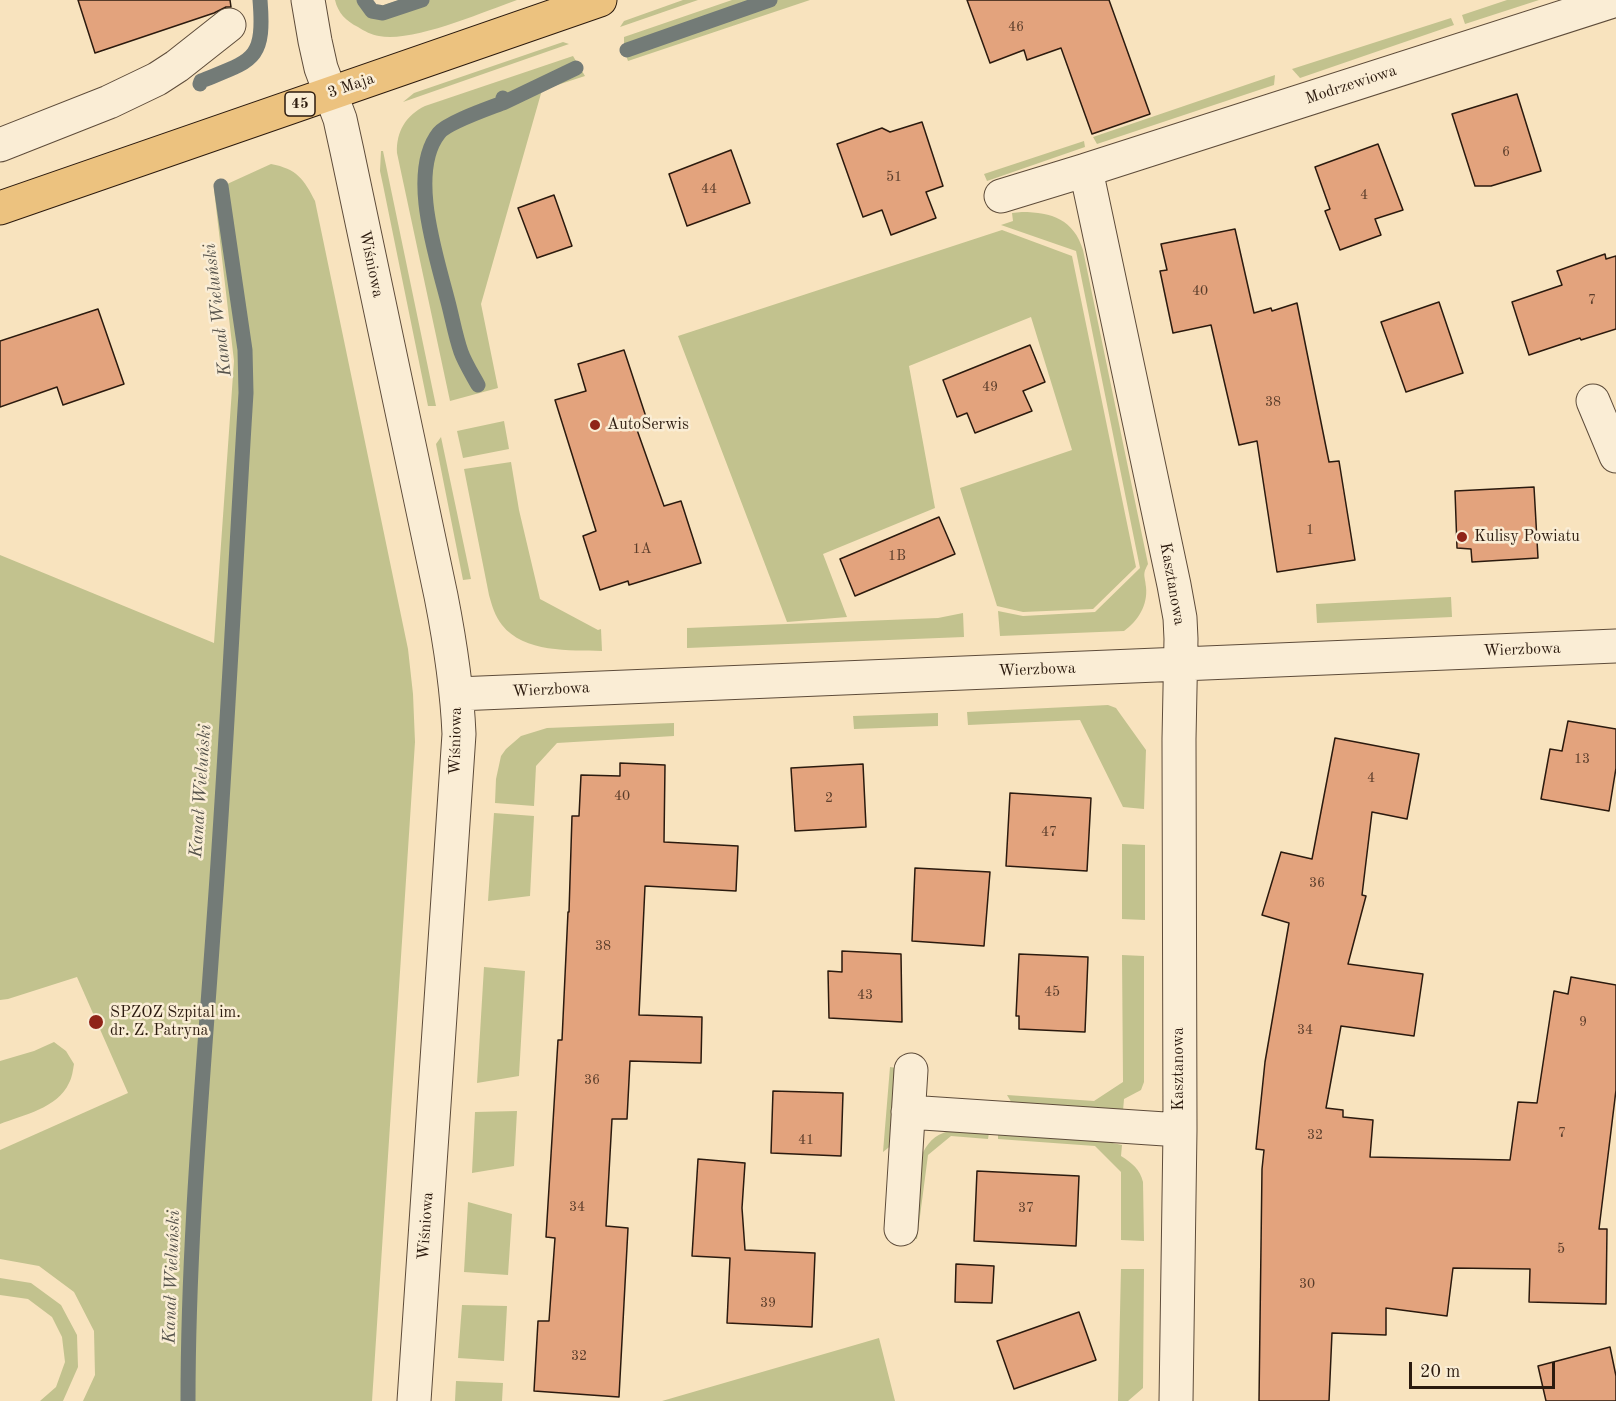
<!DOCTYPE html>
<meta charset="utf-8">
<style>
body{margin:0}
#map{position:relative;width:1616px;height:1401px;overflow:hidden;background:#f8e3be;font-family:"Old Standard TT",serif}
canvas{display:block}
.scale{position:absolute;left:1409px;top:1362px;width:146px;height:27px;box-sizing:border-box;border:3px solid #2b1a0e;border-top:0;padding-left:8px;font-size:18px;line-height:21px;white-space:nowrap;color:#2b1a0e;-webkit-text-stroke:4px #faedd5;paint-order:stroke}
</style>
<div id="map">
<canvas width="1616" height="1401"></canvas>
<div class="scale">20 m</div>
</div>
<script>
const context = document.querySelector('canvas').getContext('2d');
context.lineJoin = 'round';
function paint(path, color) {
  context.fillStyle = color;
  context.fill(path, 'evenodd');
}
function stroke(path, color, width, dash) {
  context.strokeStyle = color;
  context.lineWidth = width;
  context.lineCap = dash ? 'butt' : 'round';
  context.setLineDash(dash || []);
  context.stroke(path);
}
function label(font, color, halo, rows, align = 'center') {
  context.font = font + ' "Old Standard TT",serif';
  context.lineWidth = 5;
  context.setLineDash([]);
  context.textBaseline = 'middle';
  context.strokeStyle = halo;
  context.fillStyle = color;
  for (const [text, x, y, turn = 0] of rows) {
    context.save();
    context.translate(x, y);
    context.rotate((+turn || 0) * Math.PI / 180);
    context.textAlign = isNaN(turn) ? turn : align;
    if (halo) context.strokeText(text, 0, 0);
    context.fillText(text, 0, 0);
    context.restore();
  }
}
paint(new Path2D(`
 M335,0h37l3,8 24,-8h118c-34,12 -105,43 -138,36 -7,-1 -15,-5 -21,-9 -12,-6 -20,-14 -23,-27z
 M683,0h15l-78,27 4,-6z
 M732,0h78l-182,61 -4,-11v-13z
 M1507,0h32l-74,24 -3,-9z
 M1451,18l3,7 -154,53 -8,-9z
 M563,42l6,2 -166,58 11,-9z
 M573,56l12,20 -43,14 -61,214 17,84 -48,13 -53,-248c-1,-21 9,-38 28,-47z
 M1275,75l-1,10 -177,59 -4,-7z
 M1084,141l1,6 -98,34 -3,-7z
 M381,151h2l53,255h-8l-45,-221 -3,-14z
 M271,164c26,5 33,15 44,37l93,448 5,45 2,48 -43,659h-289l12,-26 -1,-44 -20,-39 -35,-26 -39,-7v-109l128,-57 -51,-116 -69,22 -8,1v-445l214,88 20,-282 -20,-171z
 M1022,212c30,0 52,8 61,38l65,314c-6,11 -3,11 -2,23 2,18 -8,34 -22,44l-124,5 -2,-25 25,5 72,-4 45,-44 -64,-317 -75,-26 12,-4 -1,-8z
 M1002,230l70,26 64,311 -43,42 -70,3 -26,-6 -37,-118 112,-38 -41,-133 -122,49 26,142 -112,46 24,63 -60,5 -109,-286z
 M504,421l5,28 -46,9 -6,-27z
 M441,437l30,142 -8,1 -27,-136z
 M511,462l8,48 21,89 58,31 3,-1 1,22c-32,-1 -78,2 -100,-26 -7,-9 -10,-19 -13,-30l-25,-126z
 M1451,597l1,20 -135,6 -1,-19z
 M963,613l1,24 -277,11v-20l251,-10z
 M1108,705l8,3 30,42 -2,59 -21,-2 -43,-87 -112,5 -1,-13z
 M938,713v13l-84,3 -1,-13z
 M674,723v13l-117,7 -21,23 -2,40 -39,-3 1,-24 5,-23 5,-7 15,-13 26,-8z
 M494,813l40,3 -4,80 -42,5z
 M1122,844l23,1v75l-23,-1z
 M1122,955l22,1v126l-3,8 -17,9 -1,12 -110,-6 -6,-10 87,6 29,-19z
 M484,967l41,4 -6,105 -42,7z
 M54,1042l12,9 8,13c-1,6 -2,14 -5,19 -11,25 -46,32 -69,41v-63l34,-10z
 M890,1067l7,1 -4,76 -10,8z
 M517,1111l-3,55 -42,7 3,-61z
 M949,1131l40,2 -1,6 -37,-3 -23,19 -11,84 -5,-1 9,-81c6,-14 13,-22 28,-26z
 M998,1135l105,6 19,4 -1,11c11,7 19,13 22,26l1,59 -23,-1v-68l-26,-26 -97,-7z
 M468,1202l44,12 -4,61 -44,-3z
 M1121,1269h23l-1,119 -15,13h-10z
 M0,1278l31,5 30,22 16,30 1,32 -15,34h-23l16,-14 9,-25 -3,-25 -10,-20 -24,-18 -28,-4z
 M462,1305l45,1 -3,55 -46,-3z
 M879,1338l16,63h-233l200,-58z
 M456,1381l47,2 -1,18h-47z`), '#c2c28e');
stroke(new Path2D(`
 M364,0l8,11 11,2 39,-13
 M627,50l143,-50
 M200,84l1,-3c52,-21 64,-20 59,-81
 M503,98l2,4 71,-34
 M478,385c-6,-11 -13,-22 -17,-33 -6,-17 -9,-36 -14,-54 -11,-43 -39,-126 -8,-165 9,-11 51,-25 66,-31
 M188,1401c0,-161 15,-321 26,-481 13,-176 21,-351 32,-527l-1,-43 -24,-164`), '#737b77', 15);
const building = new Path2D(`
 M78,0h152l1,7h-5l-12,6 -119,40z
 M967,0h142l41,114 -58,20 -31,-86 -34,12 -3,-10 -34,13z
 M1517,94l24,77 -50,15h-16l-23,-72z
 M922,122l21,64 -17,6 10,26 -45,17 -9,-25 -19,7 -26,-73 45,-16 8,4z
 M1378,144l25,66 -28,9 6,16 -41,15 -15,-39 5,-2 -15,-42z
 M731,150l19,53 -63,23 -18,-52z
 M554,195l18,51 -35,12 -19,-50z
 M1235,229l19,84 17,-5 1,3 25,-8 32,159 10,-1 16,99 -78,12 -20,-131 -18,4 -28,-120 -38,8 -13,-62 7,-1 -6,-26z
 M1605,254l1,5 10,-3v73l-35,11 -1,-2 -51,17 -17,-53 50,-17 -5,-14z
 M1439,302l24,71 -57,19 -25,-70z
 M98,309l26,75 -61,21 -6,-18 -57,20v-66z
 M1030,345l15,37 -22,9 9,20 -57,22 -8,-20 -10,4 -14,-37z
 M624,350l24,73 -12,4 28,79 17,-5 20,62 -72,22 -1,-4 -28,9 -17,-54 13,-5 -41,-131 31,-9 -8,-27z
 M1534,487l4,71 -66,4 -1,-13 -14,-1 -2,-57z
 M939,517l16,37 -100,42 -15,-37z
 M1568,721l48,8v39l-7,43 -68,-12 9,-50 12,2z
 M1335,738l84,16 -12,65 -35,-7 -10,83 4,1 -18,68 75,10 -9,62 -73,-10 -15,82 17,2v7l30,3 -3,37 140,3 8,-58 19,1 17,-112 14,3 3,-17 45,8v105l-17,139h8l-1,75 -77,-2 1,-33 -77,-1 -6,48 -61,-8v27l-54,-2 -3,68h-70l3,-232 2,-19 -8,-1 9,-87 24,-139 -27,-8 19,-63 31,7z
 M620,763l45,2 -1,77 74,4 -2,45 -91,-5 -6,129 63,2 -1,46 -71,-2 -3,58h-15l-6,107 22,2 -9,169 -85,-6 4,-70h11l6,-83 -9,-1 12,-197h4l6,-128h1l3,-96h7l2,-41 39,1z
 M863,764l3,63 -71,4 -4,-63z
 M1010,793l81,5 -4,73 -81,-5z
 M915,868l75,4 -6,74 -72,-5z
 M842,951l59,3 1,68 -73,-4 -1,-47 14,1z
 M1019,954l69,3 -3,75 -66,-3v-13h-3z
 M773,1091l70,2 -2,63 -70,-3z
 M698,1159l47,4 -3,45 3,42 70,3 -3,74 -85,-4 3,-65 -38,-2z
 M977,1171l102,5 -3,70 -102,-5z
 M956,1264l38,2 -2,37 -37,-1z
 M1079,1312l17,48 -82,29 -17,-48z
 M1610,1347l6,29v25h-70l-8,-35z`);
paint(building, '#e3a37d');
stroke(building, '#2b1a0e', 1.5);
const street = new Path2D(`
 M308,0l7,41 6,27 19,51 7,32 94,445c9,46 16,91 18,138l-45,667
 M0,145l109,-43 48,-23 20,-13 52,-41
 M1086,170l530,-170
 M1001,196l85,-26 88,415 6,33 1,21 -2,100 1,391 -4,271
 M1593,401l23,55
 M457,694l1159,-48
 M908,1112l272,18
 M901,1229l10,-159`);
const primary = new Path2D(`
 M0,208l600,-208`);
stroke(street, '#5e4c3a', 35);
stroke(primary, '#2b1a0e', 35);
stroke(street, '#faedd5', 33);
stroke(primary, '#ecc27f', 33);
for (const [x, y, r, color] of [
 [595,425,6,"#8f2418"],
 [1462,537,6,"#8f2418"],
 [96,1022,8,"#8f2418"]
]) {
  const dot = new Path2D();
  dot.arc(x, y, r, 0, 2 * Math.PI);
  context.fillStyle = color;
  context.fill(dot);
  stroke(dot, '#faedd5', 2);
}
label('14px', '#593c2a', null, [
 ["46",1016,27],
 ["6",1506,152],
 ["51",894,177],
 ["44",709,189],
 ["4",1364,195],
 ["40",1200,291],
 ["7",1592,300],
 ["49",990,387],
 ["38",1273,402],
 ["1",1310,530],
 ["1A",642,549],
 ["1B",897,556],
 ["13",1582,759],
 ["4",1371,778],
 ["40",622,796],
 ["2",829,798],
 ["47",1049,832],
 ["36",1317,883],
 ["38",603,946],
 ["45",1052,992],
 ["43",865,995],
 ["9",1583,1022],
 ["34",1305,1030],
 ["36",592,1080],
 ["7",1562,1133],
 ["32",1315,1135],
 ["41",806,1140],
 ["34",577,1207],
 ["37",1026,1208],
 ["5",1561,1249],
 ["30",1307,1284],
 ["39",768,1303],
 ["32",579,1356]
]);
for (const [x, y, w] of [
 [300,104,30]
]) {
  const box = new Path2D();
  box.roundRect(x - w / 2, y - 12, w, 24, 4.5);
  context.fillStyle = '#faedd5';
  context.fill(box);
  stroke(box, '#2b1a0e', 1.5);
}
label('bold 15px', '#2b1a0e', null, [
 ["45",300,104]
]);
label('16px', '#2b1a0e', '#faedd5', [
 ["Modrzewiowa",1351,85,-18],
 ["3 Maja",351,86,-19],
 ["Wiśniowa",371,264,78],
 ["Kasztanowa",1172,584,80],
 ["Wierzbowa",1522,650,-2],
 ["Wierzbowa",1037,670,-2],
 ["Wierzbowa",551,690,-3],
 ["Wiśniowa",456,741,-89],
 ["Kasztanowa",1179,1069,-90],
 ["Wiśniowa",426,1226,-86]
]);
label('16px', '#2b1a0e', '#faedd5', [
 ["AutoSerwis",607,425],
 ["Kulisy Powiatu",1474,537],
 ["SPZOZ Szpital im.",110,1013],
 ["dr. Z. Patryna",110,1031]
], 'left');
label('italic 18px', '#55524b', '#faedd5', [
 ["Kanał Wieluński",218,310,-97],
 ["Kanał Wieluński",201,791,-86],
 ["Kanał Wieluński",172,1277,-88]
]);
</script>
